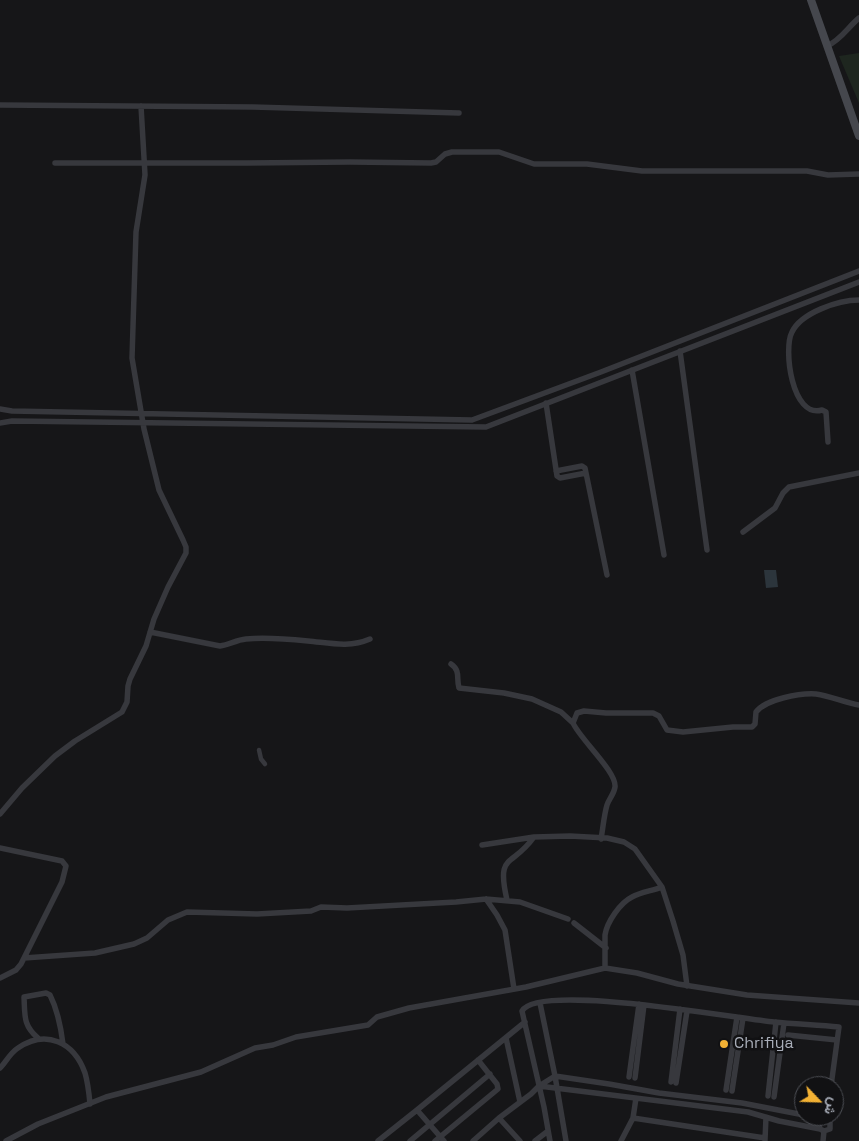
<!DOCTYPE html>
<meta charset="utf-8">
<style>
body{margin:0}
#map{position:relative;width:859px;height:1141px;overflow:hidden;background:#161618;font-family:"Space Grotesk",Vazirmatn,sans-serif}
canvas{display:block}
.north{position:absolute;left:794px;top:1076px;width:50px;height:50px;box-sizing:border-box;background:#111113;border:1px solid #4d4f55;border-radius:50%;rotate:114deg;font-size:14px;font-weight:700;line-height:20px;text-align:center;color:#a8adb8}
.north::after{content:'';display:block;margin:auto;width:18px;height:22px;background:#f2b134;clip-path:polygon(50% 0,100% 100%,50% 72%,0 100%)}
</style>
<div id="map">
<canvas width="859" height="1141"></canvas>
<div class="north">ش</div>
</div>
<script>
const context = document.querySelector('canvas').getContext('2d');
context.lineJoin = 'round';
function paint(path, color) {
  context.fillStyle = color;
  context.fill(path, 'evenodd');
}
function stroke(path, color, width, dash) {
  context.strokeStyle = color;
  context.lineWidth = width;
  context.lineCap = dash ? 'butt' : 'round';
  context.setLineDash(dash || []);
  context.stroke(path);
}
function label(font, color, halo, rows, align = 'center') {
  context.font = font + ' "Space Grotesk",sans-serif';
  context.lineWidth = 5;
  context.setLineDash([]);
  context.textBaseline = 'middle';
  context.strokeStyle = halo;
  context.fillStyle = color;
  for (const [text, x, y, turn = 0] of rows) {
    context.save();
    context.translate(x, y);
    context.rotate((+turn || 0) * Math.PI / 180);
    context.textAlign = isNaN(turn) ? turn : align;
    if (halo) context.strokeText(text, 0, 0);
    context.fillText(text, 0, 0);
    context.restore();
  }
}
paint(new Path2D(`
 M859,53v50l-20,-47z`), '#1e261f');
paint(new Path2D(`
 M764,570h12l2,17 -12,1z`), '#2c353c');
stroke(new Path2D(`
 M259,750l2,9 4,5`), '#37383d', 4.5);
stroke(new Path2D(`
 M827,46c14,-6 21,-19 32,-28
 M0,105l253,2 206,6
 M55,163h192l103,-1 81,1 5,-1 9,-8 7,-2h47l35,12h53l55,7h165l21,4 31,-1
 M680,351l27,199
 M632,370l32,185
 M546,403l11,73 3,2 26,-5
 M0,409l12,2 460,9 129,-48 258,-101
 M0,423l12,-2 474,6 373,-145
 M828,442l-2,-30 -4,-2c-30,9 -39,-61 -30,-78 9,-19 46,-32 67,-32
 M556,471l26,-5 3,2 22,107
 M743,532l32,-24 8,-15 6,-6 70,-14
 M150,632l70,14c9,-1 16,-6 26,-7 20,-2 42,0 62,2 22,2 41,7 62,-2
 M451,664c10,7 5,14 8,24l45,5 28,6 29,13 12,11
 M0,814l22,-26 33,-32 20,-15 47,-29 5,-10 1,-16 2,-7 16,-33 8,-27 14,-32 18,-34v-6l-3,-7 -24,-50 -15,-61 -12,-71 4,-126 9,-57 -4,-69
 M601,839c2,-11 3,-24 6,-34 2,-6 7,-11 8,-18 2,-15 -35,-48 -42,-64l4,-10 7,-2 22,2h47l6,3 8,14 16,2 50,-5h19l3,-3 1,-12c10,-13 44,-19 60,-18 15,2 29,9 43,11
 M482,845l52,-8
 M0,848l62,13 4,5 -4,16 -41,82 -5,6 -16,8
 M486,899l11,16 8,15 9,59
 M507,900c-11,-48 5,-32 27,-63l36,-1 37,2 17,4 11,7 27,38 11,34 10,34 4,31
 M574,923l32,25
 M24,958l71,-5 39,-9 13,-6 21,-18 19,-8 70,2 54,-3 10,-4 26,1 109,-6 30,-3 34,3 48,17
 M605,968v-33c2,-13 15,-32 27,-38 9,-5 20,-6 30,-10
 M540,1003l15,73 11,65
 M788,1035l49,5
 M38,1038c-15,-13 -13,-22 -14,-41l22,-4 4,2c7,14 11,33 13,49
 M506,1038l14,64
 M0,1068c6,-6 10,-15 18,-20 28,-19 56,-6 67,25 3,10 4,20 5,31
 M629,1077l10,-73
 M635,1078l9,-73
 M671,1082l9,-73
 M676,1083l11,-72
 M539,1086l209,26 31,9 41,8 4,2 6,-2v-6l-4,-3h-4l-3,4 1,5
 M726,1090l11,-73
 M732,1091l11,-73
 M768,1096l8,-74
 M774,1097l10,-74
 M807,1116l15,4
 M499,1118l21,23
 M633,1118l132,20
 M765,1140l1,-23
 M6,1141l32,-17 68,-27 95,-25 54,-24 18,-3 23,-8 72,-12 9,-8 32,-9 117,-21 79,-19 32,5 41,11 69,11 112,8
 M378,1141l39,-31
 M410,1141l80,-67
 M435,1141l63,-52 -1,-5 -19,-24
 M444,1141l-27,-31 108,-88
 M473,1141l26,-23 32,-24 8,-8 16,-10 54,8 50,9 83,10 62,12
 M535,1141l13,-10
 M550,1141l-6,-34 -22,-96c16,-29 217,8 252,11 21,2 43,3 65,5l-8,59
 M621,1141l12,-23 3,-20
 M823,1141l1,-10`), '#37383d', 5.5);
stroke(new Path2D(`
 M811,0l48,136`), '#45474d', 8);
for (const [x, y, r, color] of [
 [724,1044,5,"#f2b134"]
]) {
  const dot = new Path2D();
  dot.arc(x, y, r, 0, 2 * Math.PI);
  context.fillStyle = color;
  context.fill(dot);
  stroke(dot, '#111113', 2);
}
label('16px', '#a8adb8', '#111113', [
 ["Chrifiya",734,1044]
], 'left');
</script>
